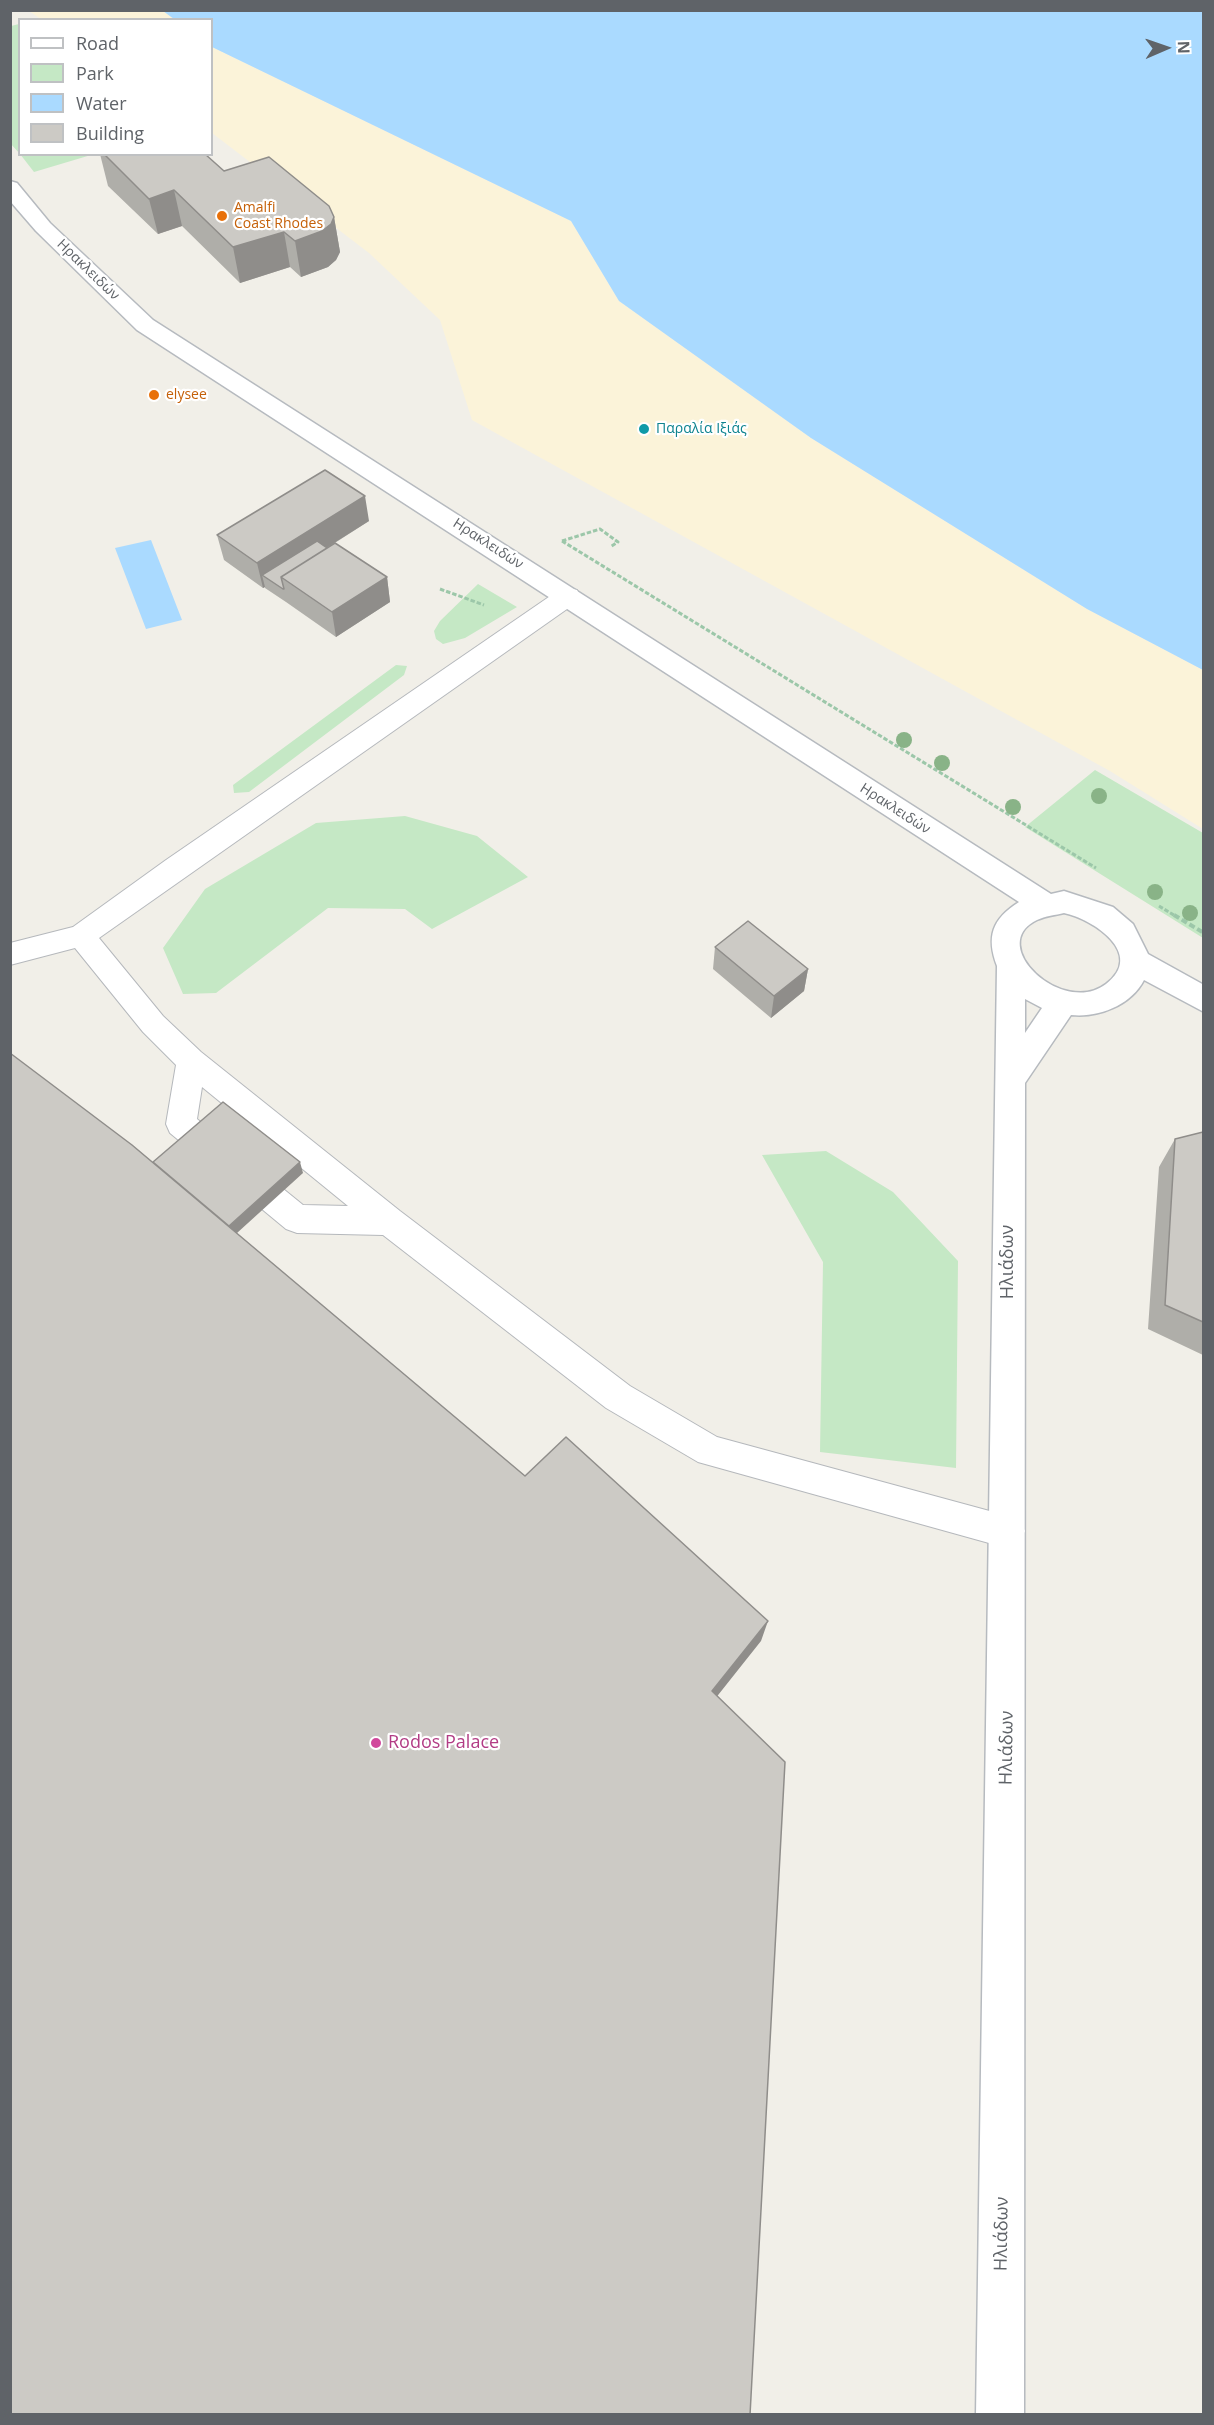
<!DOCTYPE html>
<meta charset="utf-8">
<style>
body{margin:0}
#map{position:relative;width:1214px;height:2425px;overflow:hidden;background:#f1efe8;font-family:"Open Sans",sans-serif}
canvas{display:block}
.frame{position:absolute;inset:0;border:12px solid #5f6368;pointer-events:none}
.legend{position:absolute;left:18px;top:18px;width:195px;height:138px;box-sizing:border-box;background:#fff;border:2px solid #bfc1c3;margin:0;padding:8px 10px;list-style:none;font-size:18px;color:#5f6368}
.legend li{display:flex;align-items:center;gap:12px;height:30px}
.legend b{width:30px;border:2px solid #bfc1c3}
.north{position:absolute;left:1136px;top:18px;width:60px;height:60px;-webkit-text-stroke:4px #fff;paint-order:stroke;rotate:88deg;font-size:16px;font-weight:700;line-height:24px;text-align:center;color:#5f6368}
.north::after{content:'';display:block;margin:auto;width:21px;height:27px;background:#5f6368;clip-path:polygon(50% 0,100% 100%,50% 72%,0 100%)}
</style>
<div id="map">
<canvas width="1214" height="2425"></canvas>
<div class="frame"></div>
<ul class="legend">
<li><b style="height:8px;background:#fff"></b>Road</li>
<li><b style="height:16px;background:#c5e8c5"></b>Park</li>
<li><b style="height:16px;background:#aadaff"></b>Water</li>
<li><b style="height:16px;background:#cccac5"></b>Building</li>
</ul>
<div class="north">N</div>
</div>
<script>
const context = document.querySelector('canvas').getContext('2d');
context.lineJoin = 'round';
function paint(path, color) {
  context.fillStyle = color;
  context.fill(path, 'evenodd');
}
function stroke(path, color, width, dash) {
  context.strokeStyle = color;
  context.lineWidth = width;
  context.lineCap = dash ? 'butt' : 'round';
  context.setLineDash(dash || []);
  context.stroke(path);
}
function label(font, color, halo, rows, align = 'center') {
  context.font = font + ' "Open Sans",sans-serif';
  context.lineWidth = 4.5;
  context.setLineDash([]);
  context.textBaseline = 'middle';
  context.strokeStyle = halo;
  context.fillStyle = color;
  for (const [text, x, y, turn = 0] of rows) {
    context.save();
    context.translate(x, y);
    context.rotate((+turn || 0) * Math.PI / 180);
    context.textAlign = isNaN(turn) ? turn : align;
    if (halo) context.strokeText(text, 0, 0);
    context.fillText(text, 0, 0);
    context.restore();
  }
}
paint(new Path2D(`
 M19,24h1v130l-10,-11 1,-117z
 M20,154h71v1l-57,17z
 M478,584l39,23 -52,31 -22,6 -7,-5 -2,-8 6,-10z
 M396,665l11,1 -3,9 -155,117 -15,1 -1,-8z
 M1095,770l108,63v105l-178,-111z
 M405,816l72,20 51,41 -96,52 -27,-20 -77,-1 -112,85 -33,1 -20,-46 42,-59 111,-66z
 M826,1151l67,41 65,69 -2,207 -136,-16 3,-190 -61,-107z`), '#c5e8c5');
paint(new Path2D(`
 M29,11h134l11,8h-133z
 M212,47l359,174 48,80 192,137 276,171 116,61v159l-93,-58 -638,-351 -32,-100 -71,-67 -157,-120z`), '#fbf3d9');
paint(new Path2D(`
 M163,11h1040v659l-116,-61 -276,-171 -192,-137 -48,-80 -359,-174v-27l-38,-1z
 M151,540l31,80 -36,9 -31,-81z`), '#aadaff');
const lane = new Path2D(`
 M568,588l9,2 3,6 -3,6 -478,336 64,78 38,36 199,159 230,175 87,51 302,82 6,12 -6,12 -12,5 -309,-86 -92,-54 -223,-173 -86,-2 -11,-4 -116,-96 -4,-9 10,-59 -33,-33 -68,-84 -65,17v-22l63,-16 93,-67 393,-270zM202,1087l146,119 -45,-1 -106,-86z`);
const secondary = new Path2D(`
 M10,181l7,2 33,40 103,97 898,574 13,-3 49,16 20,17 15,30 56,31v27l-60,-32c-13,25 -45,38 -73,35l-46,68 -1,1331h-48l21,-1448c-11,-29 -5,-47 22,-64l-882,-572 -101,-99 -26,-30zM1064,913c29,6 82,41 42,71 -43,33 -121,-39 -69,-64 8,-4 19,-5 27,-7zM1025,999l17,9 -17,25z`);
stroke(lane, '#b5b8bc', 2);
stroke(secondary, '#b6babf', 3);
stroke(new Path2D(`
 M562,541l534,327
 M562,541l38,-12 18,13 -8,5
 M440,589l44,16
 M1159,906l18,11`), '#9cc7a9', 3, [4.5, 2]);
stroke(new Path2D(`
 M1174,915l30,18`), '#9cc7a9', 4, [6, 3]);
paint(lane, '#fff');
paint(secondary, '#fff');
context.fillStyle = '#89b387';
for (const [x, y] of [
 [904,740],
 [942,763],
 [1099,796],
 [1013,807],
 [1155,892],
 [1190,913]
]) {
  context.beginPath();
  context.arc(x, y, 8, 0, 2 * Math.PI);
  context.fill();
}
paint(new Path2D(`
 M100,154h105l19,17 110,46 6,35 -4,8 -8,7 -27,10 -11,-10 -50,16 -58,-57 -24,8 -50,-48z
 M369,521l-42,27 60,29 3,25 -54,35 -50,-35 -21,-14v-1l-2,1 -39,-28 -7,-25z
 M715,947l93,22 -4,22 -33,27 -58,-49z
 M1203,1132v223l-55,-26 11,-162 16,-28z`), '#afaea9');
paint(new Path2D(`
 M174,190l8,36 -24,8 -9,-35z
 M334,217l6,35 -4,8 -8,7 -27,10 -6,-36z
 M284,232l6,35 -50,16 -7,-36z
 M365,496l4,25 -97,61 -10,-7 3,12 -2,1 -6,-25z
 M387,577l3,25 -54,35 -4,-25z
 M808,969l-4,22 -33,27 3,-22z
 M300,1162l3,11 -77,70 -5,-10z
 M768,1621l-7,20 -54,68 5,-18z`), '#8f8d8a');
const building = new Path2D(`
 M104,154h101l19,17 45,-14 60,49 5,11 -3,7 -9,7 -27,10 -11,-9 -51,15 -59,-57 -25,9z
 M325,470l40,26 -108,67 -40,-28z
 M317,541l10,7 -46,29 3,12h-1l-21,-14z
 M335,543l52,34 -55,35 -51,-35z
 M748,921l60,48 -34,27 -59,-49z
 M10,1053l122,92 393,331 41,-39 202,184 -56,70 73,71 -35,653h-740z
 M223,1102l77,60 -71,64 -76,-64z
 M1203,1132v190l-38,-17 10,-166z`);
paint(building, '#cccac5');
stroke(building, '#8f8d8a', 1.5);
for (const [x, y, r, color] of [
 [222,216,6,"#e8710a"],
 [154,395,6,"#e8710a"],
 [644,429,6,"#0f9aa8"],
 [376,1743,6,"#d1479c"]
]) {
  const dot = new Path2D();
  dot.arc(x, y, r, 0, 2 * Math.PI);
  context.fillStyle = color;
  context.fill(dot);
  stroke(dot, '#fff', 2);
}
label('14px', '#c56008', '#fff', [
 ["Amalfi",234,208],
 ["Coast Rhodes",234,224],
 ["elysee",166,395]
], 'left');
label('14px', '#5f6368', '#fff', [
 ["Ηρακλειδών",88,270,44],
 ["Ηρακλειδών",488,544,33],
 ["Ηρακλειδών",895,809,33]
]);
label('14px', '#0d838f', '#fff', [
 ["Παραλία Ιξιάς",656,429]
], 'left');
label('18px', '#5f6368', '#fff', [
 ["Ηλιάδων",1008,1262,-90],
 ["Ηλιάδων",1007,1748,-89],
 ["Ηλιάδων",1002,2234,-89]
]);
label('18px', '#b23c85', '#fff', [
 ["Rodos Palace",388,1743]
], 'left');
</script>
